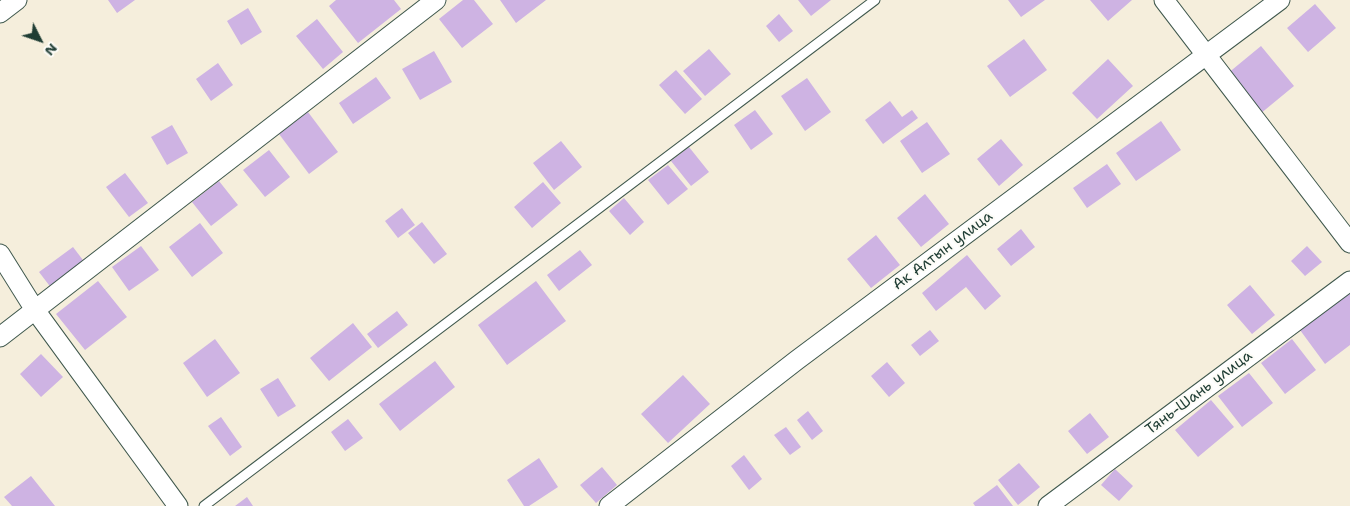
<!DOCTYPE html>
<meta charset="utf-8">
<style>
body{margin:0}
#map{position:relative;width:1350px;height:506px;overflow:hidden;background:#f5eedc;font-family:"Shantell Sans",sans-serif}
canvas{display:block}
.north{position:absolute;left:15px;top:15px;width:50px;height:50px;-webkit-text-stroke:4px #fdfcf7;paint-order:stroke;rotate:131deg;font-size:14px;font-weight:700;line-height:20px;text-align:center;color:#1f3d34}
.north::after{content:'';display:block;margin:auto;width:18px;height:22px;background:#1f3d34;clip-path:polygon(50% 0,100% 100%,50% 72%,0 100%)}
</style>
<div id="map">
<canvas width="1350" height="506"></canvas>
<div class="north">N</div>
</div>
<script>
const context = document.querySelector('canvas').getContext('2d');
context.lineJoin = 'round';
function paint(path, color) {
  context.fillStyle = color;
  context.fill(path, 'evenodd');
}
function stroke(path, color, width, dash) {
  context.strokeStyle = color;
  context.lineWidth = width;
  context.lineCap = dash ? 'butt' : 'round';
  context.setLineDash(dash || []);
  context.stroke(path);
}
function label(font, color, halo, rows, align = 'center') {
  context.font = font + ' "Shantell Sans",sans-serif';
  context.lineWidth = 4;
  context.setLineDash([]);
  context.textBaseline = 'middle';
  context.strokeStyle = halo;
  context.fillStyle = color;
  for (const [text, x, y, turn = 0] of rows) {
    context.save();
    context.translate(x, y);
    context.rotate((+turn || 0) * Math.PI / 180);
    context.textAlign = isNaN(turn) ? turn : align;
    if (halo) context.strokeText(text, 0, 0);
    context.fillText(text, 0, 0);
    context.restore();
  }
}
paint(new Path2D(`
 M108,0h27l-18,13z
 M336,0h58l7,9 -43,34 -29,-37z
 M463,0h11l19,24 -31,24 -23,-29z
 M500,0h46l-30,23z
 M798,0h33l-20,16z
 M1008,0h37l-24,17z
 M1090,0h42l-24,21z
 M1315,4l21,24 -28,24 -21,-24z
 M248,8l14,24 -21,13 -14,-24z
 M779,14l14,17 -14,11 -13,-16z
 M317,19l26,33 -20,17 -27,-33z
 M1024,39l23,31 -37,27 -23,-31z
 M1261,46l33,40 -34,28 -33,-40z
 M709,49l22,25 -26,22 -22,-25z
 M434,51l18,31 -32,18 -18,-31z
 M1108,59l25,27 -36,33 -25,-26z
 M218,63l15,22 -22,16 -15,-22z
 M676,70l26,29 -17,15 -26,-29z
 M376,77l15,21 -38,26 -14,-21z
 M807,78l24,34 -26,19 -24,-35z
 M890,101l12,16 10,-7 6,8 -35,26 -18,-24z
 M755,110l18,24 -22,16 -17,-25z
 M308,112l30,40 -29,22 -30,-40z
 M1161,121l20,29 -45,31 -20,-28z
 M927,122l23,32 -28,19 -22,-32z
 M172,125l16,28 -21,12 -16,-28z
 M1001,139l22,26 -24,21 -22,-27z
 M561,141l21,26 -28,23 -21,-27z
 M689,147l20,25 -18,14 -20,-25z
 M269,150l21,27 -25,20 -22,-27z
 M1107,164l14,20 -34,24 -14,-20z
 M668,165l20,24 -20,16 -20,-25z
 M125,173l23,30 -19,14 -23,-30z
 M219,181l19,24 -27,21 -19,-24z
 M543,182l18,21 -29,25 -18,-21z
 M925,194l24,30 -28,23 -24,-29z
 M624,198l20,24 -14,13 -21,-24z
 M402,208l13,17 -17,13 -13,-17z
 M422,222l25,32 -13,10 -26,-31z
 M200,223l23,30 -31,24 -23,-30z
 M1021,229l14,18 -24,19 -14,-17z
 M876,235l24,30 -29,23 -24,-29z
 M141,246l18,24 -30,21 -17,-24z
 M1307,246l15,16 -17,14 -14,-15z
 M73,247l13,17 -34,25 -13,-17z
 M580,250l12,15 -33,26 -12,-16z
 M967,255l34,41 -16,14 -19,-23 -30,24 -14,-18z
 M98,281l29,36 -42,33 -29,-36z
 M536,281l30,40 -59,44 -29,-40z
 M1250,285l25,30 -23,19 -25,-29z
 M1350,293v52l-25,19 -25,-34z
 M397,311l11,14 -30,23 -11,-14z
 M353,323l19,24 -43,34 -19,-23z
 M930,330l9,11 -19,15 -9,-11z
 M215,339l25,34 -33,24 -24,-34z
 M1292,339l24,31 -31,24 -24,-31z
 M41,354l22,23 -22,20 -21,-23z
 M435,361l20,26 -55,44 -21,-27z
 M887,362l18,21 -16,14 -18,-21z
 M1249,373l24,30 -31,24 -24,-31z
 M683,375l27,29 -42,39 -27,-29z
 M278,378l18,28 -18,11 -18,-28z
 M1211,400l23,27 -36,30 -23,-27z
 M808,411l15,20 -11,9 -15,-20z
 M1090,413l19,24 -22,17 -19,-23z
 M221,417l21,30 -12,9 -22,-30z
 M348,419l15,19 -18,13 -14,-19z
 M786,427l15,20 -11,8 -16,-20z
 M744,455l18,24 -13,11 -18,-24z
 M539,458l19,29 -29,19h-5l-17,-26z
 M1019,463l21,24 -22,18 -20,-25z
 M602,467l15,18 -21,18 -16,-18z
 M1115,469l18,17 -14,15 -18,-16z
 M31,476l24,30h-43l-8,-9z
 M997,485l16,21h-38l-2,-3z
 M247,497l6,9h-18z`), '#ceb3e3');
const service = new Path2D(`
 M204,506l671,-506`);
const minor = new Path2D(`
 M1164,0l186,243
 M0,13l17,-13
 M0,254l35,56 143,196
 M0,337l436,-337
 M609,506l188,-146 483,-360
 M1048,506l302,-225`);
stroke(service, '#3f584d', 11);
stroke(minor, '#3f584d', 21);
stroke(service, '#fff', 9);
stroke(minor, '#fff', 19);
label('15px', '#1f3d34', '#fdfcf7', [
 ["Ак Алтын улица",943,251,-37],
 ["Тянь-Шань улица",1199,393,-37]
]);
</script>
